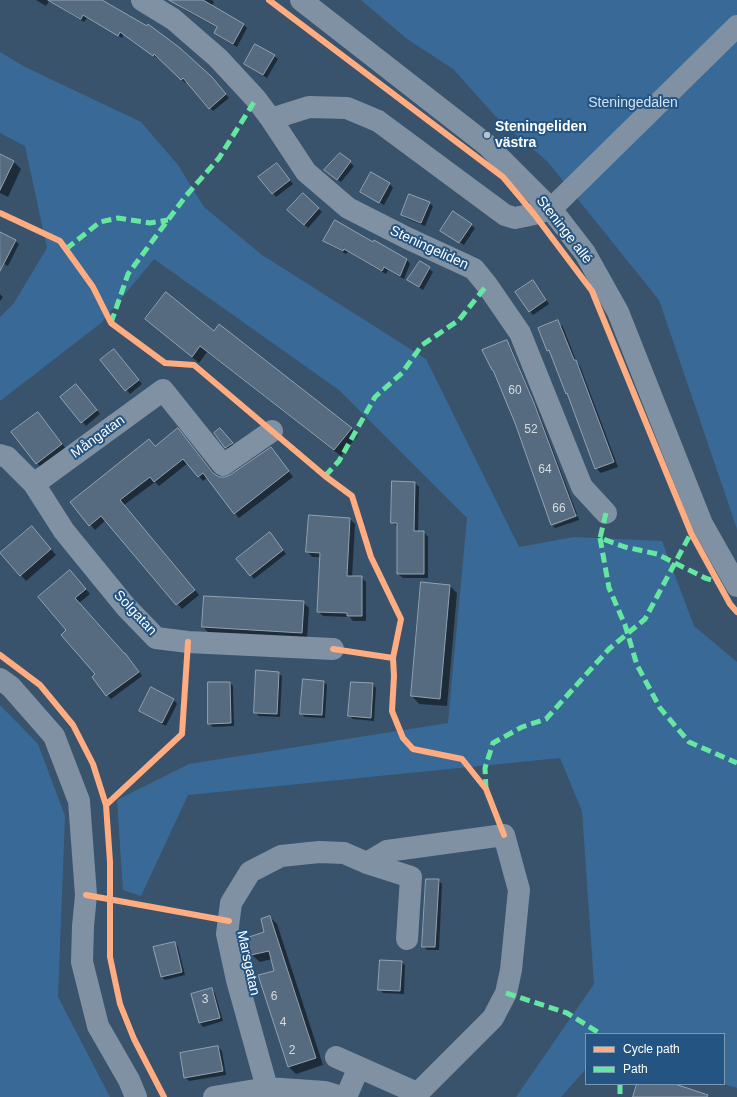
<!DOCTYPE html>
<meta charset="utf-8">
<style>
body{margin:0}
#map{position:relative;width:737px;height:1097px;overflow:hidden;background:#39536c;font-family:Helvetica,sans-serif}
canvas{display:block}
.legend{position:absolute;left:585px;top:1033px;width:140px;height:52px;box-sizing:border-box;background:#245481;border:1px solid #7c98b3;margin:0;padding:5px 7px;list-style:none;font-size:12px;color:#fff}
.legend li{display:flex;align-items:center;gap:8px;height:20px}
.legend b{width:20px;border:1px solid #7c98b3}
</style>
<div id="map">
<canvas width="737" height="1097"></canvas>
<ul class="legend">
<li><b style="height:5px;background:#ffac80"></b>Cycle path</li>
<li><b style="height:5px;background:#66e7a1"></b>Path</li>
</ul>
</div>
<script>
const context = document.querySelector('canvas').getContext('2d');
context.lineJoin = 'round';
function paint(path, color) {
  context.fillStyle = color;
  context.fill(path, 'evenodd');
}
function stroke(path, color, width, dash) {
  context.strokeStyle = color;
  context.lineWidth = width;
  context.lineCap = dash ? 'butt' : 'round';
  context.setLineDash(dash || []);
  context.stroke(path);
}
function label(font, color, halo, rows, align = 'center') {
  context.font = font + ' Helvetica,sans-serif';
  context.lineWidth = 4;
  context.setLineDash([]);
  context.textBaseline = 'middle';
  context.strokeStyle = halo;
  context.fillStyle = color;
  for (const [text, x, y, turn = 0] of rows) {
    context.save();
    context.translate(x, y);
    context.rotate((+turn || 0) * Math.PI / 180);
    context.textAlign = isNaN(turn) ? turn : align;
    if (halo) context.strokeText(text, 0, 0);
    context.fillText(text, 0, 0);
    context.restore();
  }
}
paint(new Path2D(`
 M361,0h376v529l-78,-229 -111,-138 -49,-42 -46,-51 -46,-30z
 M0,52l25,15 116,55 37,43 26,42 58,48 164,104 93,188 55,-10 88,4 32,85 43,36v426l-14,-4 1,-50h-138v35l-25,28h-45l78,-113 -12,-173 -22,-53 -372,37 -47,101 -18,-6 -6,-90 72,-36 259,-41 19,-205 -128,-128 -185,-131 -53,64 -101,78v-84l14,-14 33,-55 -22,-102 -25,-13z
 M0,705l38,39 27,72 -7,181 52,100h-110z`), '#396a97');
paint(new Path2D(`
 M36,0h56l123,82 14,16 -16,13 -26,-30 -2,2 -27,-26 -1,1 -33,-24 -2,4 -35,-20 -3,4 -35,-21 -3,5z
 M173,0h39l2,2 -2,4 32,19 3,3 -10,19 -19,-11 -3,-3 3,-5 -33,-18z
 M274,56l4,3 -11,19 -18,-11 -4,-3z
 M340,154l14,12 -13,16 -12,-9z
 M0,155l14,7 7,7 -13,28 -8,-4z
 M280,168l13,16 -17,13 -16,-20z
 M372,174l18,10 3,4 -9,17 -20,-12v2l-3,-3z
 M303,194l19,18 -14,16 -19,-18z
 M429,203l4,3 -8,20 -20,-8 -3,-3z
 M471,225l4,3 -11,17 -20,-13z
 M0,233l15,8 4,3 -11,22 -8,-4z
 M324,240l83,20 3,4 -6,15 -16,-9 -2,4 -38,-22 -2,2 -18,-10z
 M420,262l13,10 -10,18 -15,-10z
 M536,285l13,19 -16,11 -3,-4z
 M0,294l3,3 -3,4z
 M146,319l68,13 137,96 7,7 -17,21 -134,-104 -8,11z
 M558,322l5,5 14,36 3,3 38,101 -17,6 -5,-5 -27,-72 -2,-3 -16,-40 -3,-3z
 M507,342l3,3 27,63 40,106 -25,10v1z
 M117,354l25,30 -12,10 -28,-34z
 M79,389l21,25 -14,12 -25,-29z
 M38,413l29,37 -25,19 -5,-6z
 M215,433h9l11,14 -5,4z
 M182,434l36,44h7l50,-25 18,24 -54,41 -32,-40 -4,3 -15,-18 -29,23 -4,-4 -31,23 75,90 -17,14 -76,-89 -11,10 -24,-28 78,-62 6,6z
 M415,483l4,4 -1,45h6l4,5v41h-25l-5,-4v-47l-6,-5z
 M578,516l1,4 -24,8 -2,-2z
 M350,519l5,5 -3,53h9l5,5v39h-13l-3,-4 -27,-1 -5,-5 3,-54h-9l-4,-5z
 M37,533l19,22 -30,26 -5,-6z
 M273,537l13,17 -32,25 -16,-20z
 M74,575l16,19 -11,9 45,52 5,3 13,18 -31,23 -4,-4 -10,-20 -29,-45z
 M450,586l7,7 -10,113 -28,-2 -7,-8z
 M303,602l6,6 -2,30 -98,-5 -6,-6z
 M278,673l4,3 -2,41 -21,-1 -4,-4z
 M324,682l3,3 -2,33 -20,-1 -4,-4z
 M230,683l3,3 1,40 -21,1 -4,-4z
 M373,684l3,4 -2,33 -21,-2 -3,-3z
 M151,689l23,11 3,4 -11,22 -22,-12 -4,-3z
 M438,880l4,4 -3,66h-12l-4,-4z
 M270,917l7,7 46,141 -27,9 -7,-7 -30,-91 16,-5 -3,-12 -12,3 -8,-7 -5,-16 18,-6z
 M175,943l3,4 7,28 -20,5 -3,-3z
 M401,962l4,3 -1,29 -21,-1 -3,-4z
 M211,989l4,4 8,28 -20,6 -3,-4 -8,-28z
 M218,1047l4,4 4,24 -37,6 -4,-4z`), '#0007');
const building = new Path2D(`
 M48,0h54l45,26 1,-2 32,24 32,29 14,17 -17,15 -26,-31 -2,2 -27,-26 -1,2 -33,-24 -2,4 -35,-21 -2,4z
 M169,0h34l41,24 -11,20 -19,-11 3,-6z
 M255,44l20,11 -12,20 -19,-11z
 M340,153l11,8 -14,19 -13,-10z
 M0,154l14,7 -14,29z
 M277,163l13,17 -18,14 -14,-17z
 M371,172l19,11 -11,20 -19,-11z
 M303,193l16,15 -15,17 -17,-15z
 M409,194l21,8 -9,21 -20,-8z
 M453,211l19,13 -13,19 -19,-12z
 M335,220l38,22 1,-2 33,19 -7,17 -16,-9 -2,4 -38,-22 -1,2 -20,-10z
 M0,232l16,8 -16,31z
 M420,261l10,6 -11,20 -12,-7z
 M533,280l13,20 -17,12 -14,-20z
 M166,292l48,39 5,-7 133,104 -18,22 -134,-104 -8,11 -47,-38z
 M558,320l16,40h2l38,102 -19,7 -28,-76 -1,1 -17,-44 -2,1 -9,-23z
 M507,340l27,63 42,113 -25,9 -36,-102 -22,-53h-1l-10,-20z
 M114,349l25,31 -14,11 -25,-31z
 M76,384l21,26 -16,13 -21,-26z
 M38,412l24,32 -26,20 -25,-32z
 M178,428l35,45 6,4h6l5,-2 41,-28 18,24 -55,43 -31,-41 -5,4 -15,-18 -29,23 -4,-5 -30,23 75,90 -19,15 -75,-89 -12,10 -19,-24 79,-63 6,7z
 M220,428l13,15 -8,5 -11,-15z
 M392,481l23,1 -1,49h10v43h-27v-51h-6z
 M309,515l41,3 -3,58h15v40h-15v-3l-30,-1 3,-59 -14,-1z
 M32,526l19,23 -31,27 -20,-23z
 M270,532l13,18 -33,26 -14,-17z
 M70,570l16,19 -11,9 49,55h1l14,19 -33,24 -14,-19 3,-3 -34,-39 5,-5 -28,-33z
 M421,582l29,3 -10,114 -29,-3z
 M204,596l100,5 -2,32 -100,-6z
 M256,670l23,2 -2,42 -23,-1z
 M303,679l21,2 -2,34 -22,-1z
 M208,682h22l1,41 -23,1z
 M351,682l22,1 -2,35 -23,-2z
 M151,687l23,12 -12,24 -23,-12z
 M426,879h13l-4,68h-13z
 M270,916l46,142 -28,9 -30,-92 16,-4 -5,-20 -18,4 -5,-17 18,-6 -3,-13z
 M175,942l7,30 -21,5 -8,-30z
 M380,960l22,1 -2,30 -22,-1z
 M212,988l8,30 -21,5 -8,-29z
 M218,1046l5,25 -39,7 -4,-25z
 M637,1084h38l33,11 -1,2h-74z`);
paint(building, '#566b7f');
stroke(building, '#92a2b1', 1);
stroke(new Path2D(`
 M142,0l31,19 45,39 38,41 15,20
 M301,0l186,145 64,64 34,44 33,59 84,212 35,62
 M0,455l7,2 27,27 30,47 62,76 30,31 32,4 145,7
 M34,484l129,-94 60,75 49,-34
 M606,513l-24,-26 -62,-154 -33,-48 -13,-16 -67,-31 -59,-30 -42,-36 -35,-53 38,-12 38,1 31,13 127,94 10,3 19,-4 17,-5 186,-183
 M0,679l11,8 43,49 25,65 7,94 -3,31 -1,36 16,64 31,54 7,17
 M367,863l20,-12 117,-16 15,55 -8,80 -5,23 -13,25 -79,79
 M336,1057l81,36
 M267,1088l-30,-108 -10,-46 4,-31 19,-31 31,-16 38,-4 25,1 23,10 44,14 -4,62
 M214,1097l53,-9 58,4 16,5
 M346,1097l13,-30`), '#7f91a2', 22);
stroke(new Path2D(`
 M66,249l34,-27 18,-4 32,5 18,-3
 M111,323l17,-49 57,-77 34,-39 37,-59
 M325,476l14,-15 36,-64 27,-24 20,-28 37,-25 28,-35
 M606,513l-6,25 25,9 32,7 48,24 13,4
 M600,538l9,50 16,37 12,40 23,43 29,34 48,21
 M486,789l-1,-21 8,-25 29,-16 24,-8 63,-70 36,-30 46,-86
 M506,993l61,20 34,21
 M620,1084v13`), '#66e7a1', 5, [10, 5]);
stroke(new Path2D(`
 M269,0l234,177 31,37 58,77 99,242 39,71 7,8
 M0,213l60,28 33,46 18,36 54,40 29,2 131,111 27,20 19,61 30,62 -8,39 1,18 -2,35 11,27 10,11 49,10 24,30 18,46
 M333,649l60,9
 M0,655l40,30 33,40 20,39 13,41 4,57v95l10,47 14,35 30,58
 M106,805l76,-71 6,-92
 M86,895l143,26`), '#ffac80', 6);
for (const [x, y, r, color] of [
 [487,135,4,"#bac3cc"]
]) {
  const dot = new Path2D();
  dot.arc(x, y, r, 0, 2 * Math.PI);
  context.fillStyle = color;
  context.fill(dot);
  stroke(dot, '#245481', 1.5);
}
label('12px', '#d5dadf', null, [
 ["60",515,391],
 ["52",531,430],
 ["64",545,470],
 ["66",559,509],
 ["6",274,997],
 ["3",205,1000],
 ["4",283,1023],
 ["2",292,1051]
]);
label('14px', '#cfe3f5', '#245481', [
 ["Steningedalen",633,103]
]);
label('bold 14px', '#fff', '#245481', [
 ["Steningeliden",495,127],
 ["västra",495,143]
], 'left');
label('14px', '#fff', '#245481', [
 ["Steninge allé",564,230,52],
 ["Steningeliden",429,248,25],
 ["Mångatan",98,437,-36],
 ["Solgatan",135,613,47],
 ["Marsgatan",248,963,78]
]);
</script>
